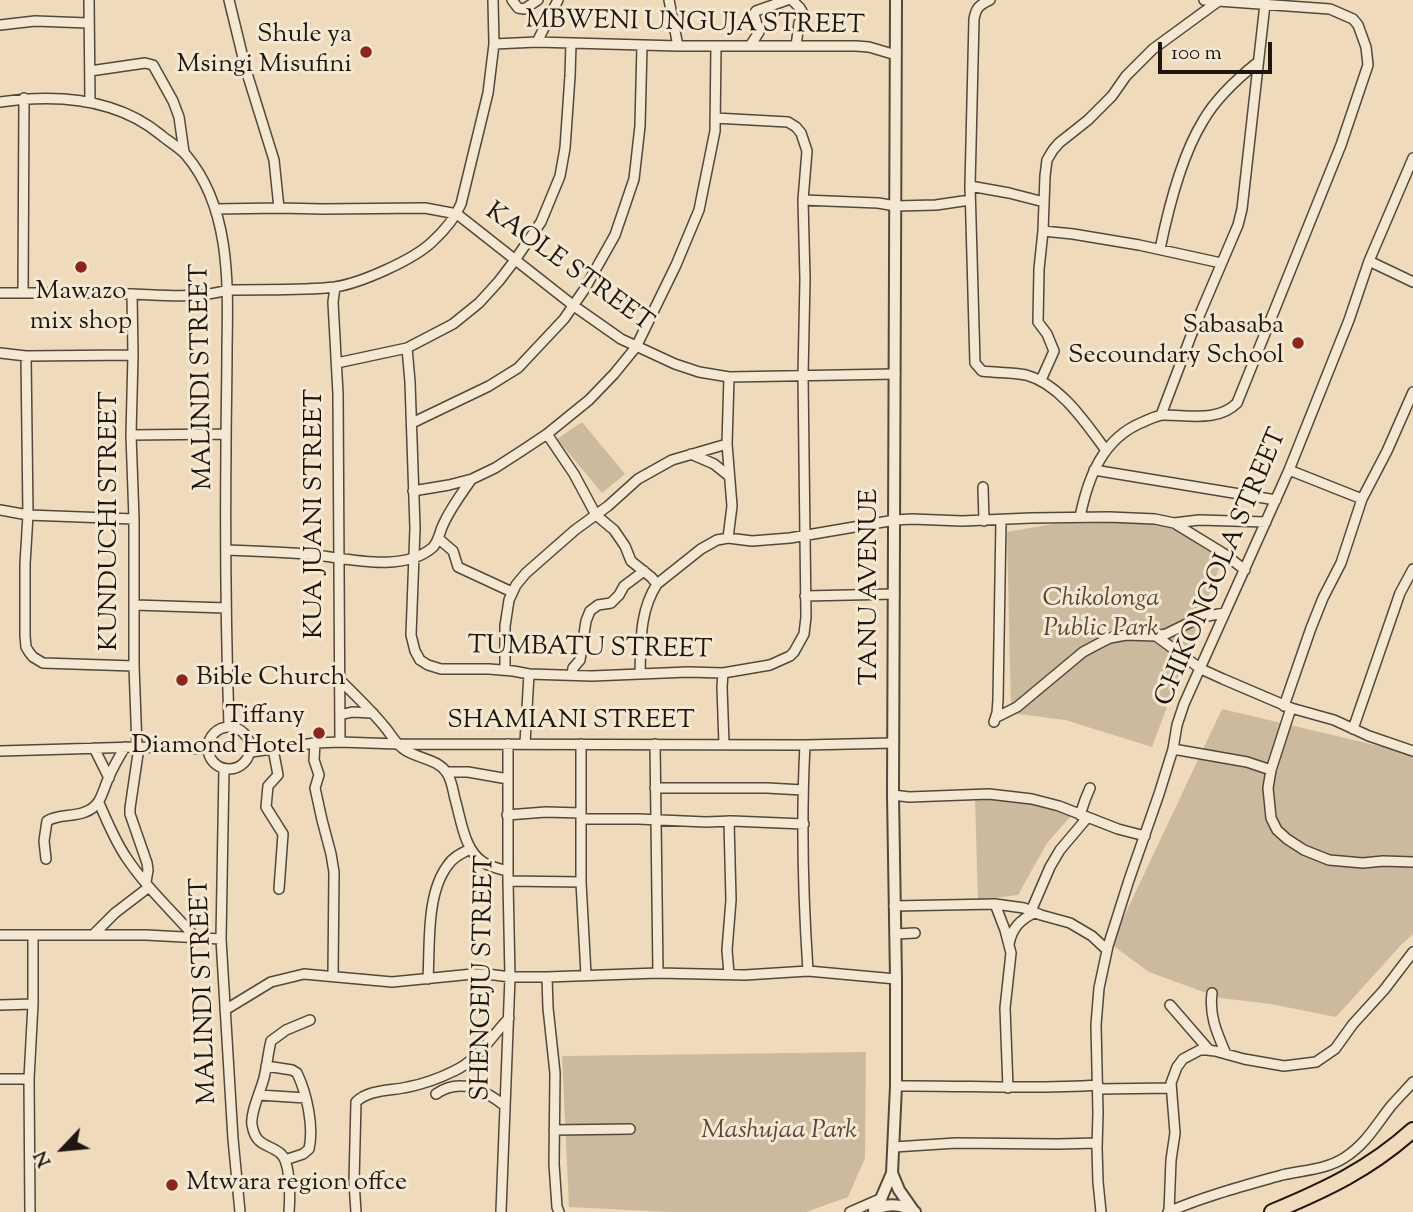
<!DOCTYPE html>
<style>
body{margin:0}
#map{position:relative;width:1413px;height:1212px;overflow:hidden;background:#efdbbb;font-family:"Sorts Mill Goudy",serif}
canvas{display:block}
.north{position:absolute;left:28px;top:1114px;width:70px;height:70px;-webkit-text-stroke:5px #f5e8d3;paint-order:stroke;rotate:244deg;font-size:19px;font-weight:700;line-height:28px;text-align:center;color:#1f170e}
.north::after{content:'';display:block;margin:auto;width:24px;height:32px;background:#1f170e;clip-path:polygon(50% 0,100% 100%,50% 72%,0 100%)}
.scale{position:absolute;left:1158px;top:42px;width:114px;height:32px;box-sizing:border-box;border:4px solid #1f170e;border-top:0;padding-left:9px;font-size:21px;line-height:24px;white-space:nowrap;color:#1f170e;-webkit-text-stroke:5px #f5e8d3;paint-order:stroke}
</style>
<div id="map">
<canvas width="1413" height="1212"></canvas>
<div class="north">N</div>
<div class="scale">100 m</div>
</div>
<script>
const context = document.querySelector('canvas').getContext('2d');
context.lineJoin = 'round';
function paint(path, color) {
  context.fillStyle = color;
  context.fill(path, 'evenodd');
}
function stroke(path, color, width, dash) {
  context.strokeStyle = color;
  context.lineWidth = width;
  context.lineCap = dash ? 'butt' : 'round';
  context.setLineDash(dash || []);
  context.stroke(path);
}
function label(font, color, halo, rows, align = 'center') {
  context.font = font + ' "Sorts Mill Goudy",serif';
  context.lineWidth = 6;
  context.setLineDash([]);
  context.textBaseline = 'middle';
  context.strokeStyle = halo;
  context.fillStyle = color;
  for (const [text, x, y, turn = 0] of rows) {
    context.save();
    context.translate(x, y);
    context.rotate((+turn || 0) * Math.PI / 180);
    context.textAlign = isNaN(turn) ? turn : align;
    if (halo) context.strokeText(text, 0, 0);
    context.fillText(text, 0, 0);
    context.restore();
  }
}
paint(new Path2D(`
 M582,422l43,52 -23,19 -45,-54z
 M1163,522l59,38 -70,187 -87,-27 -54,-7 -4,-181 46,-8z
 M1222,709l191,45v180l-12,11 -65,72 -65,-13 -51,-6 -71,-26 -38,-28z
 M975,798h36l60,18 -24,27 -29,52 -40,5z
 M866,1052l-1,106 -17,39 -42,15h-138l-99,-5 -7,-151z`), '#ccba9e');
const minor = new Path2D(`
 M89,0l1,101
 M229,0l17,70 28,90 5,48
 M512,0l6,8 6,1 14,-9
 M669,0l9,46
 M792,0l8,8 4,7 -5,8 -3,23
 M990,0c-11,5 -14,8 -16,19l-4,167 5,177 7,8c14,2 29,1 44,4 34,9 59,47 79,74
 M0,25l35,-4 53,2
 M537,42l21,-42
 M494,44l43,-2 141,4h178l13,1 27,8
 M750,46l9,-14 -5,-18 2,-3 31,-11
 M90,71l55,-8 8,2 20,36 6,16 5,35
 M0,102c56,-8 116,-4 161,33 8,7 18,12 25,20 45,53 42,129 41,193 0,34 -1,68 -1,101 -1,92 0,184 3,277
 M970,186l39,7 35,9
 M803,200l75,3 18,3 40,-1 34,-5
 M215,209l64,-1 44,1 102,-1 32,6 117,92 47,33 54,25 24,8 30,5 166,-3
 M1043,231l30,3 66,11 82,18
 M1160,249c8,-39 22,-94 43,-128 13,-23 35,-43 55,-59
 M1369,261l44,21
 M335,287l-2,15 5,92 2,348
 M0,293c43,0 87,-1 130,1 33,1 66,5 98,-4 35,-1 72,1 107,-3 26,-4 78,-27 97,-45 12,-11 23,-24 29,-38l27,-111 6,-49 -1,-44
 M23,293l1,-195
 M132,294l1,61 -2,80 3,84v147l3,81
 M407,348l3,34 5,146 -4,107 4,16 5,9 8,5 13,4h48l24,2 16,3 63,2 96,-4 35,1 47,-8 20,-9 4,-4 10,-18 2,-17 -3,-241 2,-97 -2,-79 4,-49 -6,-18 -5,-6 -8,-5 -73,-4
 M0,353l26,3 107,-1
 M26,356l2,159 -3,49v72l1,11 3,5 4,5 10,6 91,3
 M337,363l70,-15 46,-24 26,-21 20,-22 16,-21 26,-38 19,-46 5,-28 5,-72 1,-33
 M1041,380l13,-29 -7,-17 -9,-12 1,-53 4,-38 2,-55 2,-16 6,-10 6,-7 29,-23 24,-24 14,-20 27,-27 67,-49
 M1161,415l33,-87 44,-103 4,-16 23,-205
 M412,423l77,-37 29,-18 46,-49 20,-29 31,-55 19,-56 6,-53 2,-81
 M547,434l27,40 22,41 18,15 11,16 6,15 20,16 6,7
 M131,435l95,-1
 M691,454l23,10 15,12
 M1094,470l182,30
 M1289,470l73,29
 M983,487l1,34
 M413,491l36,-6 23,-6 23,-11 28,-18 24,-16 42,-34 25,-26 22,-27 40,-82 23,-55 16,-79 1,-85
 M0,510l28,5 106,4
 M1080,517c8,-40 23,-79 63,-95 7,-3 14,-7 21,-7 25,0 54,7 73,-12l104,-258 27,-80 -2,-18 -8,-22 -5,-6 -23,-10 -126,-9
 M1174,523l25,-3 67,2
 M728,538l4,-32 -5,-62 2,-67
 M439,539l14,12 5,16 54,25
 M227,550c27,1 53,2 80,4 36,3 94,20 125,-6 7,-6 7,-15 11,-23 7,-16 18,-31 28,-45
 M805,596l89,-2
 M135,605l91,3
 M1156,636l45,33 22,10 68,29 43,12 35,16 44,15
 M505,670v-44l4,-26 7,-15 10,-12 49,-43 33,-24 30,-27 34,-19 55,-16
 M723,673l-1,14 2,57
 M640,674c1,-31 -1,-62 17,-90l44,-35 16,-9 11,-2 24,3 38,-3 105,-18 17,-1 50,2 69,-3 78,-1 46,2 19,4 49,30 22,17
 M572,675l1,-7 7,-8 6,-39 4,-10 8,-6 13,-2 8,-8 5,-9 20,-15
 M339,679c15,15 31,30 45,47 7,8 12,19 21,24 14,9 33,9 42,23 5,8 6,18 8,26 6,20 9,51 28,63 7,5 16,7 25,9
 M1284,706l27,-78 12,-30 18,-35 21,-64 25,-48 26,-59
 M1291,708l-20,62 -3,18 3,30 6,12 10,9 17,11 25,10 34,3 20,-2 30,1
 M340,715l12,-3 21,1
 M997,717l20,-10 66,-55 15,-8 12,-6 16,-3 30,1 10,-2 35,-17 24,-4
 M994,722l3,-9 1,-13 3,-180
 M208 748a21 21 0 1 1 42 0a21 21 0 1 1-42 0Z
 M1353,729l47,-136 13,-24
 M315,743l-1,17 5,15 -4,13 7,32 9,34 3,18 -1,103
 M525,743l4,-69
 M581,744v138l5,93
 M655,744l3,229
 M805,745c-4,75 -2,151 3,226
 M139,747l-9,61v6l17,49 1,7 -2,12
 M94,748l15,30
 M273,749l5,26 -10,11 -2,21 17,27 -4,55
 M1173,749l74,13 24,8
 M0,751l137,-4 70,2
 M251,752l64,-9 25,-1 58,2 407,1 88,-2
 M224,769l-3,170 12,200 7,73
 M446,772h22l40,7
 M655,788h112l36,2
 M893,795l16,2 80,-3 43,5 27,7 59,23 27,7
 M99,803c8,18 16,38 27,54 19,29 46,54 69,80
 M507,815l39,-3 35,1
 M1080,815l5,-15 5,-12
 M582,819h56l68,3 26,-1 72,3
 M46,859l-2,-18 3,-20c11,-7 26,-4 38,-9 17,-6 17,-21 24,-35 4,-10 10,-20 16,-30
 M508,881l73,1
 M995,904l10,26 6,23 -6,55 3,80
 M894,906l101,-2 29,4 17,7 29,8 22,13 15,14
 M1031,911l19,-44 10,-17 27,-32
 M895,934l20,-1
 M0,935h146l75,4
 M93,935l22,-22 34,-26
 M1009,944c3,-16 11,-24 25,-31
 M729,974l-2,-24 4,-50 -2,-79
 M547,977l1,31 7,65 -1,91 3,43 2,5
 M428,979c2,-34 -2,-86 20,-114 5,-8 14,-12 22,-16
 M1212,993c-3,23 5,40 14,61
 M0,1005l33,-1
 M1170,1005l39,45
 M225,1010l46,-28 33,-8 88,8 81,-8h14l23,3h37l111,-4 87,2 63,-4 88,8
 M266,1066l26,4 5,3c10,21 17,54 12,76l-6,5 -18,6
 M0,1079h29
 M896,1086c67,-1 134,4 202,-1
 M1098,1089l73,-1
 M436,1094c24,-17 49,-4 69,12
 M259,1095l47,3
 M554,1130l76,-1
 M894,1147l62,-4 102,1 39,-1
 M30,1212l-1,-133 4,-75v-69
 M289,1212c1,-13 2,-48 -8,-58 -12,-11 -25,-6 -29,-29 -2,-12 9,-35 12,-47 3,-12 4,-25 7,-37l15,-11 24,-10
 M356,1212l-2,-30 2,-80c13,-13 35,-11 52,-15 15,-3 32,-9 46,-16 23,-10 38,-35 55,-53
 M501,1212l9,-235 -2,-96v-137
 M850,1212l32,-14
 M1101,1212l-3,-30 -1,-34 1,-35 -2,-88 3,-37 9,-42 21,-66 30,-86 14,-45 4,-24 7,-21 105,-234 60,-150 20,-59 44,-103
 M1168,1212c37,-16 75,-26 114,-37 21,-5 43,-5 62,-17 22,-14 32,-33 47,-52 7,-8 15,-16 22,-24
 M1169,1212l2,-52 4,-27 -4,-50 6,-16 6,-8 17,-9h7l8,1 29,8 40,7 32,-4 19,-13 18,-25 31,-34 29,-38`);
const tertiary = new Path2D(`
 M892,1173l7,17 14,20
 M877,1208l15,-35 4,-87v-107l-3,-184 3,-795
 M874,1210c14,-7 28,-6 41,2`);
const trunk = new Path2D(`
 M1272,1212c53,-22 98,-43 141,-82`);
stroke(minor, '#534839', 12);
stroke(tertiary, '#534839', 14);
stroke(trunk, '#1f170e', 18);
stroke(minor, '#f5e8d3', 9);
stroke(tertiary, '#f5e8d3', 10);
stroke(trunk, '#efdbbb', 14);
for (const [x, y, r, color] of [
 [366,52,7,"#8f2418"],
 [81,267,7,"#8f2418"],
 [1298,343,7,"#8f2418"],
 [182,680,7,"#8f2418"],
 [319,733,7,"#8f2418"],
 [172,1185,7,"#8f2418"]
]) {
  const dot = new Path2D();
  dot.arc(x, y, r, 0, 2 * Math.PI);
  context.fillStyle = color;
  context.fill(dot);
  stroke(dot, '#f5e8d3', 2.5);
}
label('26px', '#1f170e', '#f5e8d3', [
 ["MBWENI UNGUJA STREET",695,25,1],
 ["KAOLE STREET",568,269,36],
 ["MALINDI STREET",204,377,-91],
 ["KUA JUANI STREET",317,514,-90],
 ["KUNDUCHI STREET",112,521,-90],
 ["CHIKONGOLA STREET",1223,568,-67],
 ["TANU AVENUE",872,587,-90],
 ["TUMBATU STREET",590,650,1],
 ["SHAMIANI STREET",571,723],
 ["SHENGEJU STREET",485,978,-89],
 ["MALINDI STREET",206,991,-92]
]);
label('26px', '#1f170e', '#f5e8d3', [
 ["Shule ya",352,37],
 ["Msingi Misufini",352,67],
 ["Mawazo",81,294,"center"],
 ["mix shop",81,324,"center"],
 ["Sabasaba",1284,328],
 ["Secoundary School",1284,358],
 ["Bible Church",196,680,"left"],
 ["Tiffany",305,718],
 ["Diamond Hotel",305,748],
 ["Mtwara region offce",186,1185,"left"]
], 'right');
label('italic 26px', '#534839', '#f5e8d3', [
 ["Chikolonga",1101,601],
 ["Public Park",1101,631],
 ["Mashujaa Park",779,1133]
]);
</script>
